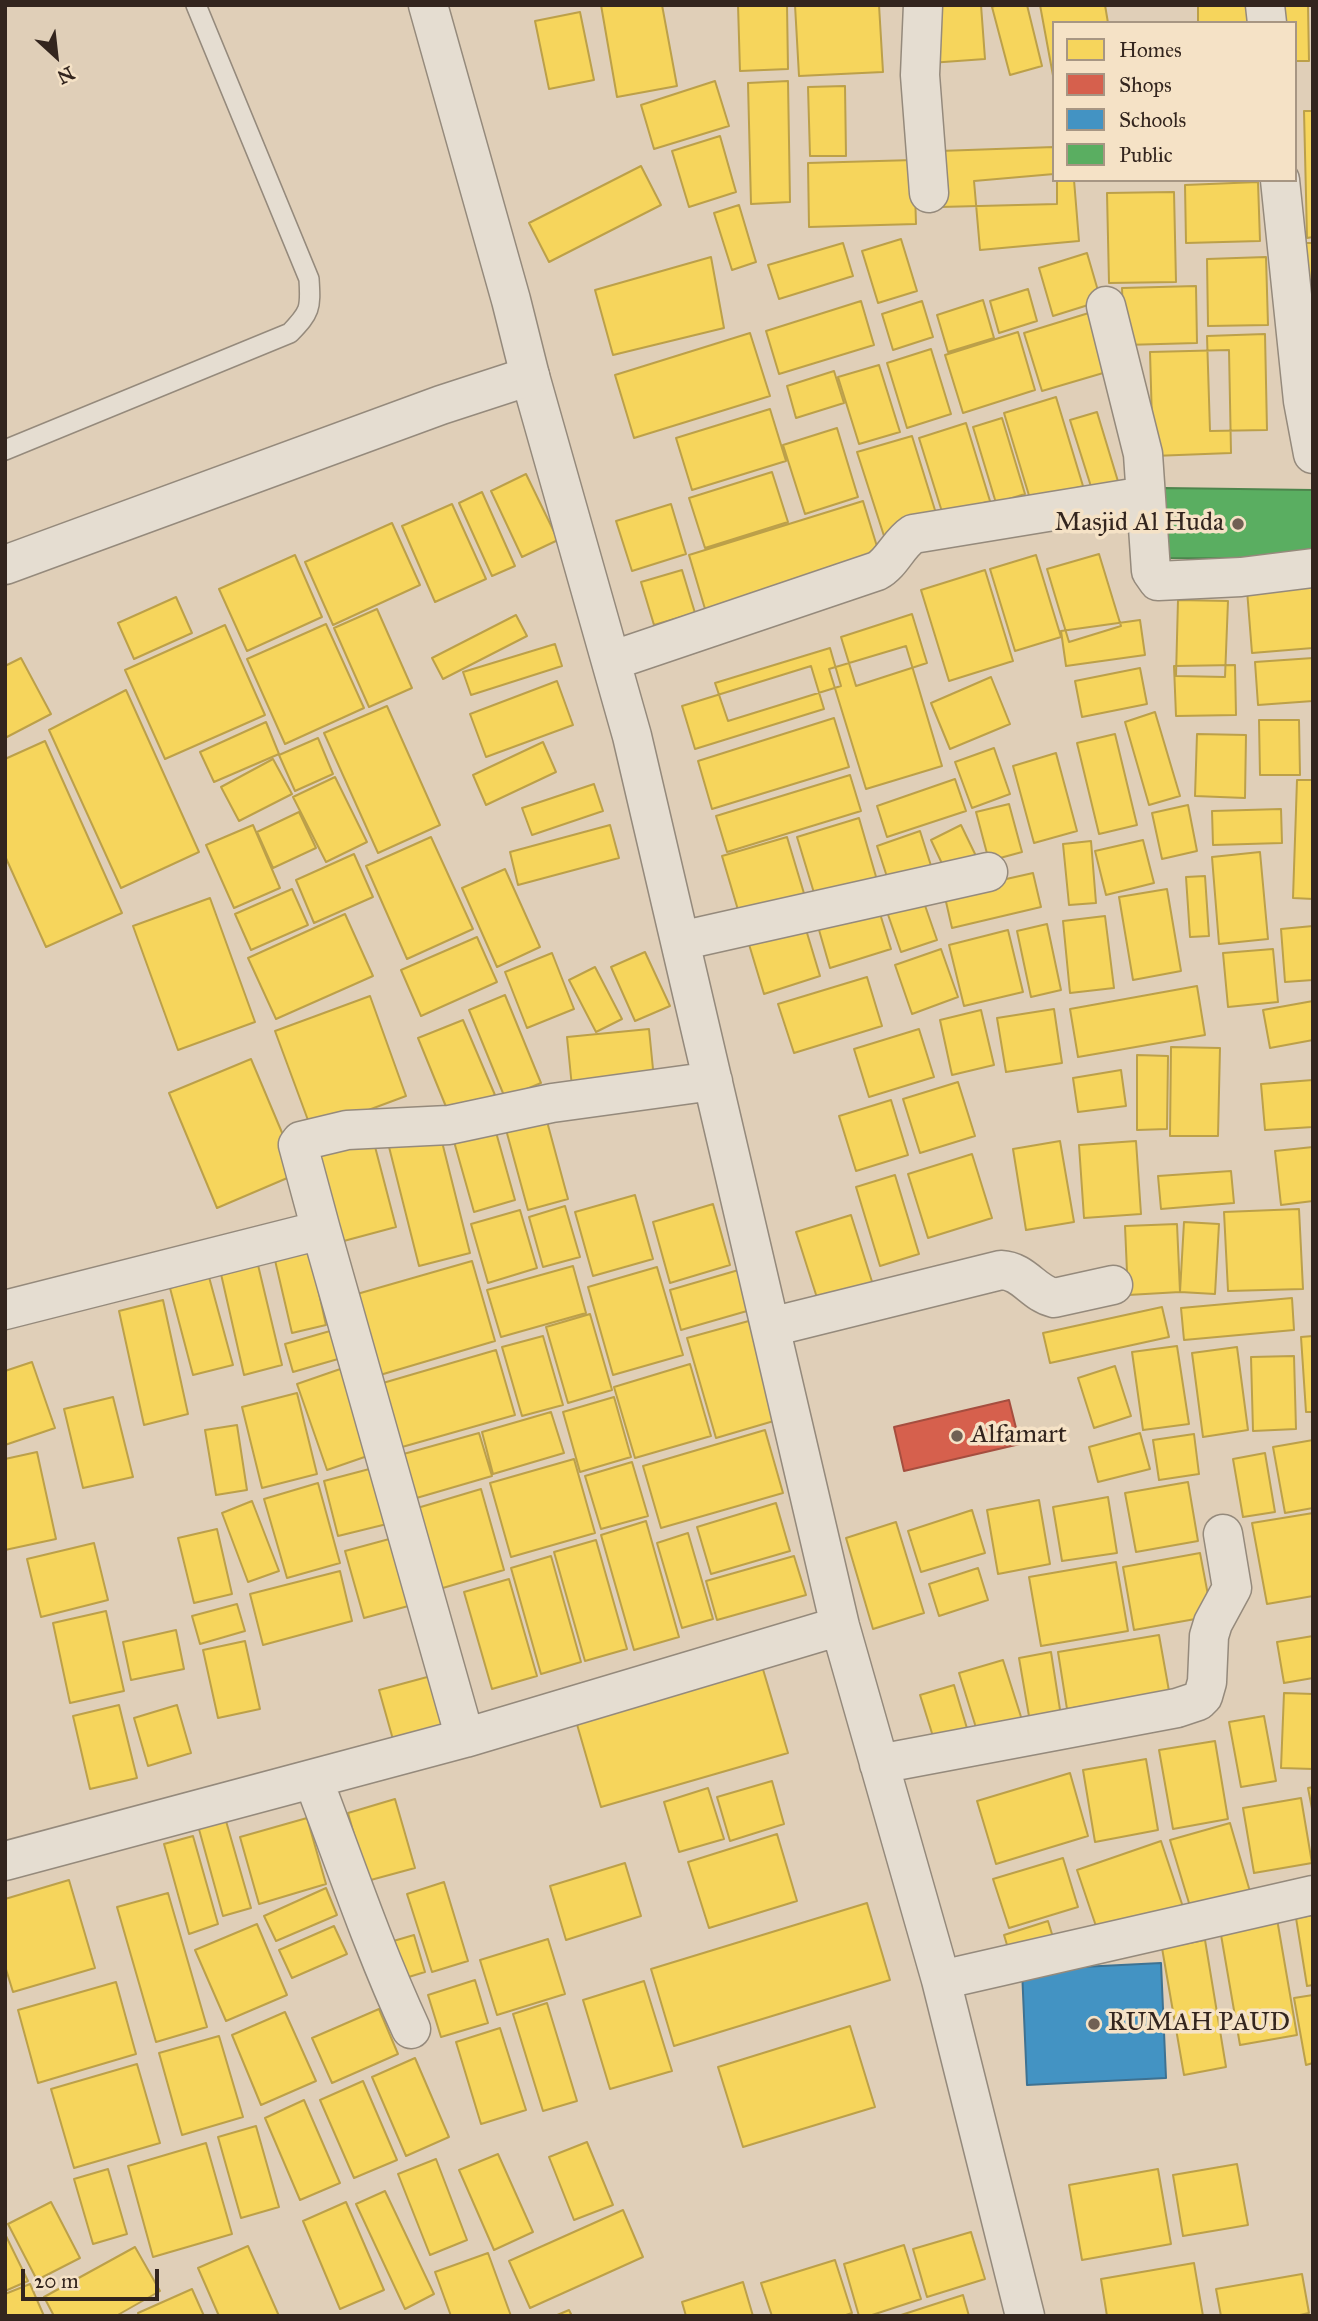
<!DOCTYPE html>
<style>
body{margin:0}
#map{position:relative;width:1318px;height:2321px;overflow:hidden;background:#e0cfb8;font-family:"IM FELL Great Primer",serif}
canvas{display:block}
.frame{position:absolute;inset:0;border:7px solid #33251e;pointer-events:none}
.legend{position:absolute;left:1052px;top:21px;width:245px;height:161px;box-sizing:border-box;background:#f5e2c6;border:2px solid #a79683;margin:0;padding:9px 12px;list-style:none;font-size:21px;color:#33251e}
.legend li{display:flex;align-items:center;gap:14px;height:35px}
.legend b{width:35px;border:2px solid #a79683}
.north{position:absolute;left:21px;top:21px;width:70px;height:70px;-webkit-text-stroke:5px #f5e2c6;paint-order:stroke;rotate:153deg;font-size:19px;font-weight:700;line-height:28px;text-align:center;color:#33251e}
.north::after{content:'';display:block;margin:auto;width:24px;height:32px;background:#33251e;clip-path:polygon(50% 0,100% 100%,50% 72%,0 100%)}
.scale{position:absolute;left:21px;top:2269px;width:138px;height:32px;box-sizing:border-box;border:4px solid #33251e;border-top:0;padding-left:9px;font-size:21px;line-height:24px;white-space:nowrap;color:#33251e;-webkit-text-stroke:5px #f5e2c6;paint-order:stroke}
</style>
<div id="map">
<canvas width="1318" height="2321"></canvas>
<div class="frame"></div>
<ul class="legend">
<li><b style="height:19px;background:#f6d55c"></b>Homes</li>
<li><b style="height:19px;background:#d6604d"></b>Shops</li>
<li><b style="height:19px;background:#4393c3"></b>Schools</li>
<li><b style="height:19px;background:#5aae61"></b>Public</li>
</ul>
<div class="north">N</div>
<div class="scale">20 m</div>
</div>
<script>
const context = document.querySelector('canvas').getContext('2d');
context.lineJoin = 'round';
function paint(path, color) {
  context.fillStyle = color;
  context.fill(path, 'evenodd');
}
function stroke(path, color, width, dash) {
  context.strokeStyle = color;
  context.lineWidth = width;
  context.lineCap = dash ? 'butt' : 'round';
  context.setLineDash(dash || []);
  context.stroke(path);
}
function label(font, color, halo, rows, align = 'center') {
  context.font = font + ' "IM FELL Great Primer",serif';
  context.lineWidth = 7;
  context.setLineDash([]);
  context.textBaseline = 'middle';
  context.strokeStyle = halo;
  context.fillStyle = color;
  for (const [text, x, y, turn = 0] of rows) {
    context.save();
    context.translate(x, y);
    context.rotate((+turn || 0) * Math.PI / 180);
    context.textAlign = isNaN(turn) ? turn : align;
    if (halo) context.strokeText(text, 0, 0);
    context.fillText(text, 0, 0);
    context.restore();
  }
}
const homes = new Path2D(`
 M601,5h61l15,81 -60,11z
 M738,5h49l1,64 -48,2z
 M795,5h84l4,67 -84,4z
 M927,5h54l4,54 -55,4z
 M997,5h30l15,61 -32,9 -18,-68z
 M1040,5h65l3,18h-54v58z
 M1198,5h61v18h-61z
 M1273,5h35l1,56h-14v-38h-22z
 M580,12l14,68 -45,9 -14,-68z
 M715,81l14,45 -75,23 -13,-44z
 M788,81l2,121 -39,2 -3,-121z
 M845,86l1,70h-36l-2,-69z
 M1304,111h9v126l-6,1z
 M720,136l16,56 -47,15 -17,-56z
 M1054,147v33h3v24l-117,3 -1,-56z
 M914,160l2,64 -107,3 -1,-64z
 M641,166l20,39 -112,57 -20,-39z
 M1054,174v6h20l5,61 -99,9 -6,-69z
 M1258,182l2,59 -74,2 -1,-58z
 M1174,192l2,90 -67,1 -2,-90z
 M739,205l17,57 -24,8 -18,-57z
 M901,239l16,52 -39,12 -16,-52z
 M843,243l10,33 -74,23 -11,-34z
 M1301,243h12v86z
 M1087,253l14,48 -48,15 -14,-48z
 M711,257l13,71 -111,27 -18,-65z
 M1266,257l2,68 -60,1 -1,-67z
 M1196,286l1,57 -73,2 -2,-57z
 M1028,289l9,32 -38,12 -9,-32z
 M983,300l11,38 -46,14 -11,-37z
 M861,301l13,44 -95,29 -13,-43z
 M922,301l11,36 -40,13 -11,-36z
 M1092,312l18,59 -68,20 -18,-58z
 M1018,332l17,58 -72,23 -18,-58z
 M750,333l20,63 -136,42 -19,-63z
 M1265,334l2,96 -57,1 -3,-95z
 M931,349l20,65 -44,14 -20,-65z
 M1229,350l2,103 -78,3 -3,-104z
 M879,365l21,67 -41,12 -21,-67z
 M834,371l10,32 -48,15 -9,-32z
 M1056,397l27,89 -52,16 -27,-89z
 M770,409l16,52 -94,29 -16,-52z
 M1097,412l23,76 -26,8 -24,-76z
 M1002,418l23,76 -29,9 -23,-76z
 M966,423l24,78 -47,14 -24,-77z
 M837,428l21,69 -53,17 -22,-69z
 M912,436l27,87 -54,16 -28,-87z
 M772,472l16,50 -83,26 -16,-50z
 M526,474l32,66 -36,17 -31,-66z
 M482,492l33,74 -23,10 -33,-73z
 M863,501l20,65 -175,53 -19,-64z
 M452,504l34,75 -51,23 -33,-76z
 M671,504l15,50 -54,17 -16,-50z
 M392,523l28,62 -87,40 -28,-63z
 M1099,554l22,72 -52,16 -22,-73z
 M295,555l27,62 -75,34 -28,-62z
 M1036,555l25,82 -46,14 -25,-82z
 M682,570l13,43 -41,12 -13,-43z
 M985,570l28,91 -64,20 -28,-91z
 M1313,584v64l-61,5 -5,-63z
 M176,597l16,36 -58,26 -16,-36z
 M1178,600l50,1 -3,76 -49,-1z
 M377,609l35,79 -43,19 -35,-79z
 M912,614l15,49 -71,23 -15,-49z
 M516,615l11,21 -84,43 -11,-21z
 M1140,620l5,35 -79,11 -5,-35z
 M326,624l38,84 -79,36 -38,-85z
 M225,625l40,90 -100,44 -40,-89z
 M555,644l7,22 -91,29 -8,-23z
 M906,646l36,120 -76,23 -37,-120z
 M830,648l11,38 -113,35 -13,-38z
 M21,658l30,56 -46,24v-72z
 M1313,658v43l-55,4 -3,-43z
 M1235,665l1,50 -60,1 -2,-50z
 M811,666l13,43 -129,40 -13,-43z
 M1140,668l7,36 -65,13 -7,-36z
 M991,677l19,47 -60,25 -19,-46z
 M557,681l16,44 -87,32 -16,-43z
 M126,690l73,162 -78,36 -72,-158z
 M387,706l53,119 -62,28 -54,-120z
 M1155,712l25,84 -31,9 -24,-83z
 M834,718l15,49 -137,42 -14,-48z
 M1259,720h40l1,55h-40z
 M266,722l13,32 -65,28 -14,-30z
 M1115,734l22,91 -38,9 -22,-91z
 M1197,734l49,1 -1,63 -50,-2z
 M318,738l15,36 -38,17 -16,-36z
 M45,741l77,172 -76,34 -41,-91v-97z
 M543,742l13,30 -70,33 -13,-30z
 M994,748l16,46 -38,14 -17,-46z
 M1056,753l21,78 -43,12 -21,-77z
 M273,759l19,35 -53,27 -18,-34z
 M850,775l11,36 -134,41 -11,-36z
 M335,777l32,65 -41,20 -33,-65z
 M955,779l11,32 -79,26 -10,-31z
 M1297,780h16v119l-20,-1z
 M594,784l9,27 -71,24 -10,-27z
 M1009,804l13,48 -33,9 -13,-49z
 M1188,805l9,46 -35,8 -10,-46z
 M1281,809l1,34 -69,2 -1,-34z
 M299,812l17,36 -43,20 -16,-36z
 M859,818l20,69 -61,19 -21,-69z
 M253,825l27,63 -46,20 -28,-63z
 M610,825l9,33 -101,27 -8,-33z
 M961,825l15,31 -31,14 -14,-30z
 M920,831l13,41 -43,14 -13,-40z
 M431,837l42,92 -66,30 -41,-93z
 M787,837l19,63 -65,20 -19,-64z
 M1143,840l11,43 -48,12 -11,-44z
 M1091,841l5,62 -27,2 -6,-61z
 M1260,852l8,87 -49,5 -7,-87z
 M354,854l19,43 -59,26 -18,-43z
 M505,869l35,78 -43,20 -35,-79z
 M1033,873l8,34 -89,21 -8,-35z
 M1205,876l4,60 -19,1 -4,-60z
 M292,889l16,36 -57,25 -16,-36z
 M1167,889l14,82 -48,9 -14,-83z
 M921,894l16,46 -36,12 -16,-46z
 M210,898l45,124 -77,28 -45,-124z
 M877,904l14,45 -61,19 -13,-45z
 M345,914l28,62 -97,43 -28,-61z
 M1105,916l9,72 -44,5 -7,-72z
 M804,923l16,53 -56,18 -16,-53z
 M1047,924l14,66 -30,7 -14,-66z
 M1313,926v54l-28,2 -4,-53z
 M1008,930l15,62 -59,14 -15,-61z
 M477,937l20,45 -76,34 -20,-46z
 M941,949l17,48 -46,17 -17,-49z
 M1273,949l5,53 -50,5 -5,-54z
 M645,952l25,54 -35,15 -24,-54z
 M552,953l22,56 -47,19 -22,-56z
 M595,967l27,52 -26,13 -27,-52z
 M867,977l15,49 -88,27 -16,-49z
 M1197,986l8,49 -127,22 -8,-48z
 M505,995l36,88 -36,15 -36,-88z
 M370,996l36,100 -94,35 -37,-100z
 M1313,1001v39l-43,8 -7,-38z
 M1054,1009l8,54 -56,9 -9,-54z
 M981,1010l13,55 -42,10 -12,-55z
 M463,1020l32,75 -46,19 -31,-76z
 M649,1029l6,60 -82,8 -6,-60z
 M919,1029l15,48 -65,20 -15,-48z
 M1171,1047l49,1 -2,88h-48z
 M1137,1055l31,1 -1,73 -30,1z
 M251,1059l48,114 -82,35 -48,-115z
 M1121,1070l5,36 -48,6 -5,-34z
 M1313,1080v47l-48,3 -4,-46z
 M958,1082l17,54 -55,17 -17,-54z
 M891,1100l17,55 -52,16 -17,-55z
 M545,1114l23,85 -40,11 -23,-84z
 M492,1118l23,82 -41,12 -23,-81z
 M438,1126l32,127 -51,13 -32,-127z
 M373,1139l23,88 -56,15 -23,-87z
 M1060,1141l14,81 -48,8 -13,-81z
 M1136,1141l5,73 -57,4 -5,-73z
 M1313,1147v54l-32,4 -6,-54z
 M972,1154l20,64 -64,20 -20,-64z
 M1231,1171l3,32 -73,6 -3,-33z
 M895,1175l24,79 -39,12 -24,-79z
 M635,1195l18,64 -60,17 -18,-64z
 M713,1204l17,61 -60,18 -17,-61z
 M565,1206l15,51 -37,10 -14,-50z
 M1299,1209l4,80 -75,2 -4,-79z
 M520,1210l17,58 -49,15 -17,-59z
 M851,1215l23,73 -55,16 -23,-72z
 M1184,1222l35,2 -4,70 -35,-2z
 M1177,1224l3,68 -52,3 -3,-69z
 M309,1248l17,77 -34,8 -18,-77z
 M472,1261l23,80 -115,34 -23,-81z
 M258,1265l24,100 -38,10 -23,-101z
 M573,1266l13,47 -85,24 -14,-47z
 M657,1267l26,88 -70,20 -25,-88z
 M742,1269l12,40 -73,21 -11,-40z
 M209,1277l24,88 -40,10 -23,-87z
 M1292,1298l2,32 -110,10 -3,-32z
 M163,1300l25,114 -44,11 -25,-114z
 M1162,1307l7,30 -119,26 -7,-30z
 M590,1314l22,76 -44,13 -22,-76z
 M756,1319l28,99 -68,20 -29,-100z
 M337,1329l8,28 -52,15 -8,-28z
 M543,1336l20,69 -41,11 -20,-69z
 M1313,1336v76h-7l-5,-75z
 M1177,1346l12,78 -46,6 -11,-78z
 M1237,1347l11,83 -45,7 -11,-84z
 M496,1350l19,65 -120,34 -19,-64z
 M1294,1356l2,73 -43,2 -2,-74z
 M32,1362l23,66 -50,17v-74z
 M690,1364l21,72 -76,22 -21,-71z
 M349,1366l30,86 -52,18 -30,-86z
 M1115,1366l16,50 -37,12 -16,-50z
 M297,1393l20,81 -55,14 -20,-81z
 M113,1397l20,80 -50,11 -19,-79z
 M614,1397l17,60 -51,15 -17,-60z
 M551,1412l13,41 -71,21 -11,-42z
 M237,1425l10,65 -31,5 -11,-65z
 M765,1430l18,63 -122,35 -18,-62z
 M479,1433l13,43 -79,23 -13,-44z
 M1140,1433l10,36 -52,13 -9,-35z
 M1194,1434l5,40 -40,6 -6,-40z
 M1313,1440v68l-28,5 -12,-66z
 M37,1452l19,87 -51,11v-91z
 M1265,1453l10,59 -32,5 -10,-58z
 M574,1459l21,74 -84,24 -21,-74z
 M632,1462l16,54 -47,13 -16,-53z
 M377,1467l14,56 -53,13 -14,-55z
 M1188,1482l10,59 -62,11 -11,-59z
 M318,1483l22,80 -53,15 -23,-79z
 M481,1489l23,81 -68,20 -22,-81z
 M1108,1497l9,56 -55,8 -9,-54z
 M1039,1500l11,64 -52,10 -11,-64z
 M252,1501l27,70 -31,11 -26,-69z
 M776,1503l14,48 -79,23 -14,-47z
 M972,1510l13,43 -64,19 -13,-41z
 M1313,1513v83l-46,8 -15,-81z
 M646,1521l33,116 -45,13 -33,-115z
 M896,1522l28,91 -51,16 -27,-91z
 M217,1529l15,65 -38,9 -16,-65z
 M688,1533l25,86 -31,9 -25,-85z
 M393,1538l19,67 -48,13 -19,-67z
 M596,1540l31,109 -42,12 -31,-109z
 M94,1543l14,57 -67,17 -14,-58z
 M1200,1553l12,63 -78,14 -11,-63z
 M551,1556l30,106 -40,12 -30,-106z
 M794,1556l12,39 -89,25 -11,-39z
 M1116,1562l12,69 -87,15 -12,-69z
 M978,1568l10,32 -49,16 -10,-32z
 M340,1571l12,50 -89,24 -13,-51z
 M509,1579l28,97 -45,13 -28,-97z
 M237,1604l8,27 -45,13 -8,-28z
 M106,1611l18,80 -54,12 -17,-80z
 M176,1630l8,39 -53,11 -8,-38z
 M1159,1635l10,56 -102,18 -9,-57z
 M1313,1636v42l-29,5 -7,-41z
 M245,1641l15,68 -42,9 -15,-68z
 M1051,1652l10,64 -31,6 -11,-64z
 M1003,1660l19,60 -44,14 -19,-61z
 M762,1666l26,87 -187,54 -25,-86z
 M431,1676l14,53 -51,14 -15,-53z
 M954,1685l15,50 -33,11 -16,-51z
 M1284,1693l29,1v75l-32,-1z
 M119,1705l18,73 -47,11 -17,-73z
 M177,1705l14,48 -43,13 -14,-48z
 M1264,1716l12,65 -35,6 -12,-65z
 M1215,1741l13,78 -55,10 -14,-79z
 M1146,1759l12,71 -63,12 -12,-72z
 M1070,1773l18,63 -92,28 -19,-63z
 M772,1781l12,43 -54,17 -13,-44z
 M1313,1787v27l-5,-26z
 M708,1788l16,51 -45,13 -15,-50z
 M1301,1798l11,65 -58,10 -11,-65z
 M395,1799l20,69 -48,13 -19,-68z
 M224,1814l27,94 -28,8 -26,-94z
 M307,1818l19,66 -67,20 -19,-67z
 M1230,1823l21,72 -59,18 -22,-73z
 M777,1834l20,67 -88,27 -21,-66z
 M193,1836l25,88 -29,10 -25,-90z
 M1161,1841l22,66 -84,28 -22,-65z
 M1063,1858l15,49 -69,21 -16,-49z
 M625,1863l16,53 -75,24 -16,-54z
 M69,1880l26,88 -82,24 -8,-26v-67z
 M444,1882l24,79 -36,11 -25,-78z
 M326,1888l11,27 -61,26 -12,-25z
 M168,1893l39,134 -51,15 -39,-135z
 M867,1903l23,77 -216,66 -23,-77z
 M1313,1915v70l-6,1 -11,-68z
 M1277,1919l20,116 -57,10 -20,-116z
 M1048,1921l7,23 -44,14 -7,-23z
 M257,1924l30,71 -61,26 -31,-71z
 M334,1926l13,28 -55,24 -13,-28z
 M414,1935l11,37 -23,7 -12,-37z
 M548,1939l17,55 -68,21 -17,-55z
 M1205,1940l21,127 -42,8 -22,-127z
 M475,1980l13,43 -47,14 -13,-42z
 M644,1981l28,90 -62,18 -27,-89z
 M116,1982l20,72 -98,29 -20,-73z
 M1313,1995v68l-7,2 -12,-67z
 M547,2003l30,98 -34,10 -30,-97z
 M379,2009l19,45 -66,29 -20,-45z
 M285,2012l31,69 -55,24 -29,-70z
 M850,2026l25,81 -132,40 -25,-80z
 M500,2028l26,82 -45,14 -25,-82z
 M219,2036l24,81 -61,18 -23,-82z
 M415,2058l34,79 -43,19 -34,-79z
 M137,2064l23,79 -86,25 -23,-79z
 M363,2081l34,79 -43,18 -34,-78z
 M304,2100l36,83 -40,17 -35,-82z
 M256,2126l23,81 -38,11 -23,-81z
 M587,2142l26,63 -39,15 -25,-63z
 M206,2143l26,91 -79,23 -25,-91z
 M498,2154l35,78 -39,18 -35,-80z
 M436,2159l31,81 -37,15 -32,-81z
 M1237,2164l11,61 -65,11 -10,-61z
 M108,2169l19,65 -34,10 -19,-65z
 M1158,2169l13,75 -89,16 -13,-75z
 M385,2191l49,103 -29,15 -49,-105z
 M51,2202l29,56 -43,22 -29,-56z
 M346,2202l38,88 -44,19 -37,-88z
 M623,2210l20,47 -113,51 -21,-47z
 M971,2232l14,47 -58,18 -14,-48z
 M5,2234l23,47 -23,10z
 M904,2245l17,54 -52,17h-10l-15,-52z
 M248,2246l31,70h-60l-21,-48z
 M135,2247l25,44 -44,25h-62l-10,-19z
 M488,2253l23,63h-60l-16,-44z
 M835,2260l17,53 -9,3h-71l-11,-33z
 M1194,2263l9,53h-96l-6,-37z
 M1302,2274l7,39 -14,3h-74l-5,-27z
 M743,2282l10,34h-67l-4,-14z
 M30,2284l14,32h-39v-22z
 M192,2289l12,27h-65l-1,-3z
 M963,2295l6,21h-71z
 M569,2310l3,6h-17z`);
paint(homes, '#f6d55c');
stroke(homes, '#bca049', 2);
const shops = new Path2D(`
 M1009,1400l11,44 -116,27 -10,-44z`);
paint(shops, '#d6604d');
stroke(shops, '#a54e3f', 2);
const schools = new Path2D(`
 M1161,1963l5,115 -139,7 -5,-115z`);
paint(schools, '#4393c3');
stroke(schools, '#3e7292', 2);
const public = new Path2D(`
 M1164,488l149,2v69l-149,-1z`);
paint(public, '#5aae61');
stroke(public, '#4e854d', 2);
const service = new Path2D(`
 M5,450l285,-117c20,-21 21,-24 19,-54l-113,-274`);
const minor = new Path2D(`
 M923,5l-3,70 9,118
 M1265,5l2,18
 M1280,180l23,221 10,53
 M1106,306l37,148 8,117 7,10 83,-4 72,-9
 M530,376l102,360 208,890 101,354 84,336
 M611,661l266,-90c15,-8 21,-27 36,-37l232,-38
 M680,941l308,-69
 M321,1230l144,508
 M5,1310l316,-80 -23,-85 3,-4 46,-11 102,-5 103,-22 161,-22
 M771,1327l230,-57c23,1 32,23 53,28l59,-13
 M879,1764l298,-56 21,-7 5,-5 4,-14 2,-46 4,-13 19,-35 -9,-54
 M313,1779c32,84 60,168 98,250
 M5,1861l460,-123 375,-112
 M941,1980l372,-85`);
const tertiary = new Path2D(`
 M5,565l436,-160 89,-29 -19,-76 -83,-295`);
stroke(service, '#958a7c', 22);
stroke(minor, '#958a7c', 41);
stroke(tertiary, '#958a7c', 41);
stroke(service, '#e5ddd1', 19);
stroke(minor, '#e5ddd1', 38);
stroke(tertiary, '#e5ddd1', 38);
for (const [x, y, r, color] of [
 [1238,524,7,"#706054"],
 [957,1436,7,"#706054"],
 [1094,2024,7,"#706054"]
]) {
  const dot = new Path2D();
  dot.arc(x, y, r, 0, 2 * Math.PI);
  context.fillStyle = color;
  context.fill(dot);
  stroke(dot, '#f5e2c6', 2.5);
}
label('26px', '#33251e', '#f5e2c6', [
 ["Masjid Al Huda",1224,524,"right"],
 ["Alfamart",971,1436],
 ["RUMAH PAUD",1108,2024]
], 'left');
</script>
